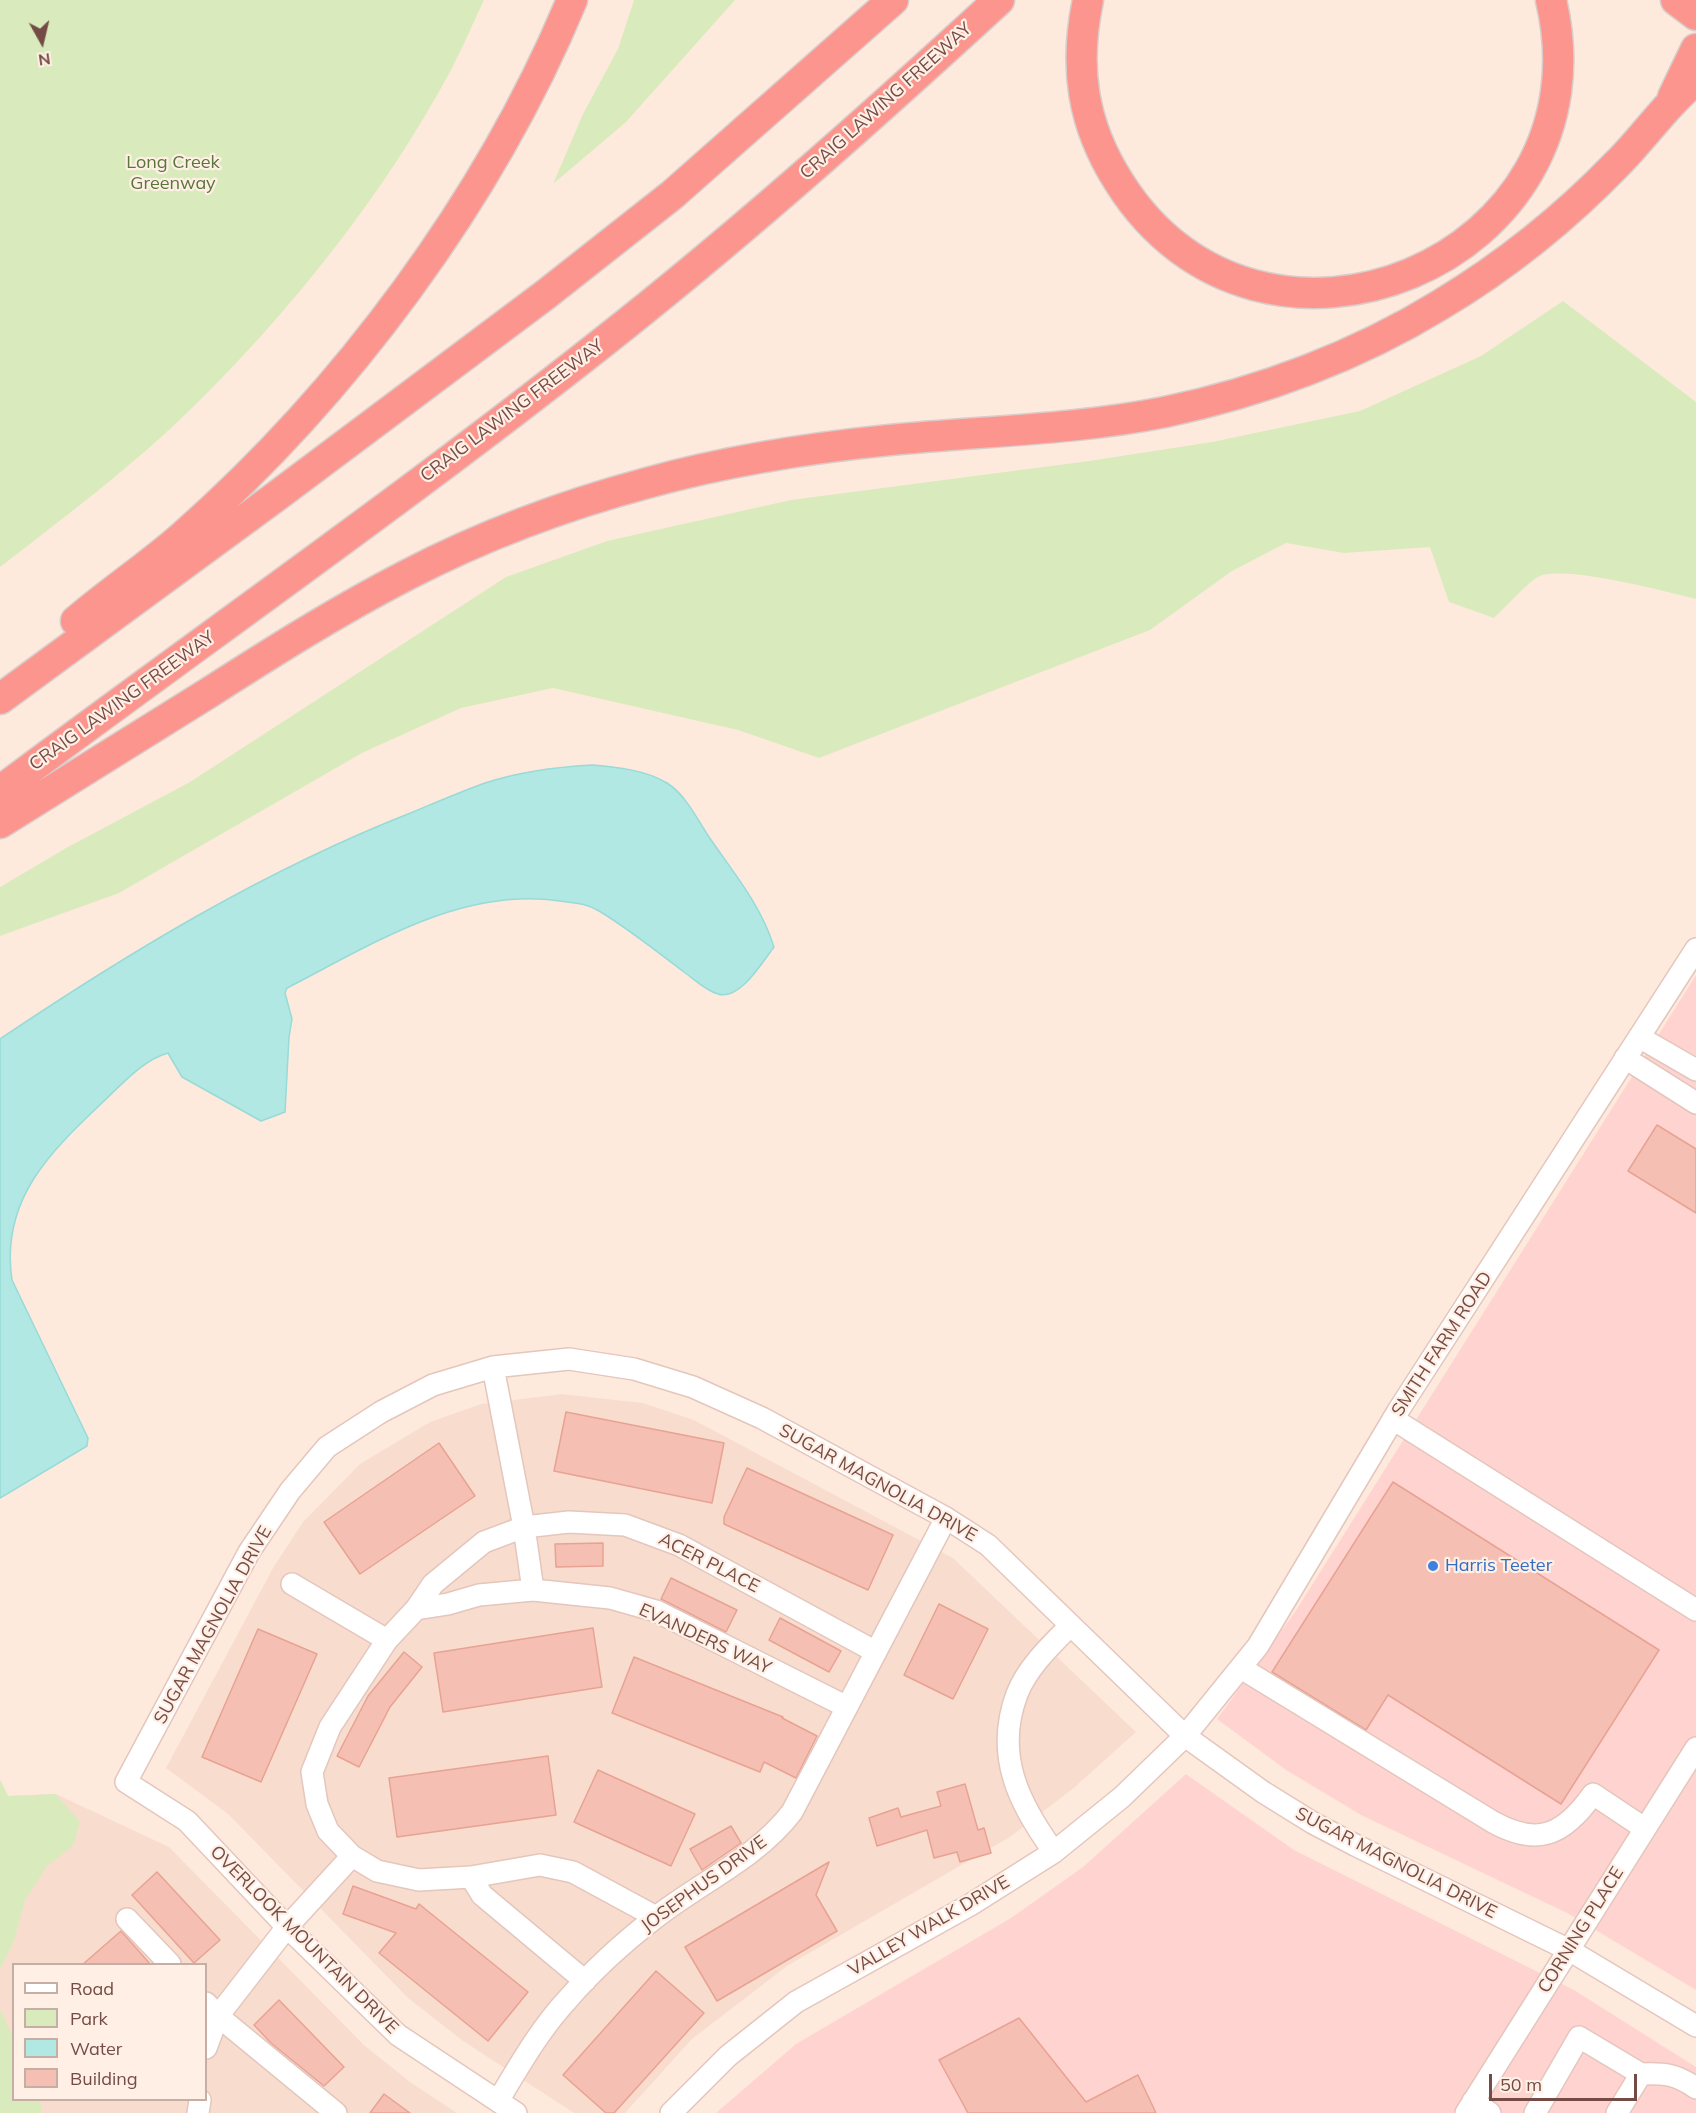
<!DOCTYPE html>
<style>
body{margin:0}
#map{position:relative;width:1696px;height:2113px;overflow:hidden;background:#feeadd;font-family:Mulish,sans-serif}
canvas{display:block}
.legend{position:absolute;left:12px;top:1963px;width:195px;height:138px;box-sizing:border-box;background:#ffefe5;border:2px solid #c7aea5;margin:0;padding:8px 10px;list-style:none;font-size:18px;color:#744c45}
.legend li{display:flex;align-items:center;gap:12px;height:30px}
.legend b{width:30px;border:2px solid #c7aea5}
.north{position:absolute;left:12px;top:12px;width:60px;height:60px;-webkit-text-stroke:4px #ffefe5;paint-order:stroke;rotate:172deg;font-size:16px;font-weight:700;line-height:24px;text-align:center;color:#744c45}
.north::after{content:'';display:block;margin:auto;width:21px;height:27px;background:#744c45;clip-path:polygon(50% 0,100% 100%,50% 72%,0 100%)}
.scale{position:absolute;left:1489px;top:2074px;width:148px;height:27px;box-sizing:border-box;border:3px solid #744c45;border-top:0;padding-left:8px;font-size:18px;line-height:21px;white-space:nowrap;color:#744c45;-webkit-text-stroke:4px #ffefe5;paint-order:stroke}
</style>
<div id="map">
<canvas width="1696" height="2113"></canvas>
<ul class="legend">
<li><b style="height:8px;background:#fff"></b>Road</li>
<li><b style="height:16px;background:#d9ebbc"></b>Park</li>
<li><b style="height:16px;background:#b1e8e4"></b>Water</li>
<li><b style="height:16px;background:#f5c0b3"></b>Building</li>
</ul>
<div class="north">N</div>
<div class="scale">50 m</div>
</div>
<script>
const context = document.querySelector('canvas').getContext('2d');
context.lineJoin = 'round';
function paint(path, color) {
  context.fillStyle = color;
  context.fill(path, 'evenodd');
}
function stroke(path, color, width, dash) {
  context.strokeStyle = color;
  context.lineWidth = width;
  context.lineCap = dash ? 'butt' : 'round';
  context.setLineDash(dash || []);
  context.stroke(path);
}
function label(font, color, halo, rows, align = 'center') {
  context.font = font + ' Mulish,sans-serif';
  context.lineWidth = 4.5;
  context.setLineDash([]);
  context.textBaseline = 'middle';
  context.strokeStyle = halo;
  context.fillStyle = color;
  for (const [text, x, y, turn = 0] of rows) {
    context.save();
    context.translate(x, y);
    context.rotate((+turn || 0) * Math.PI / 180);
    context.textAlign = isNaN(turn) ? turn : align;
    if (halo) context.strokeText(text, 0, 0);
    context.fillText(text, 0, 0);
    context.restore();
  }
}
paint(new Path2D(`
 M562,1394l81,9 51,17 259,138 183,174 -61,55 -65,50 -223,129 -95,73 -67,74h-51l-111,-72 -55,-43 -180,-184 -62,-46 107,-200 30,-46 57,-58 70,-42 51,-18z
 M0,1780l8,16 48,-2 113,53 195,198 46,37 47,31h-457zM14,1964h192v136h-192z`), '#f8ddce');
paint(new Path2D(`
 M1696,975v1015l-129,-77 -206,-98 -75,-45 -69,-51 78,-107z
 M1186,1774l108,76 280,140 122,77v46h-980l80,-69 215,-126 72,-51z`), '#ffd4d0');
paint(new Path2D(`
 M0,0h484c-11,23 -21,47 -33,70 -66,123 -159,240 -259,338 -59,58 -126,108 -192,159z
 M634,0h101l-109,122 -73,62 30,-70 35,-65z
 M1563,301l133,101v197c-30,-7 -133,-35 -158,-22 -10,5 -34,32 -44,41l-45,-16 -19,-55 -86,6 -58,-10 -54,28 -82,59 -331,128 -81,-28 -185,-42 -92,20 -99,45 -243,140 -119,43v-49l68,-40 122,-65 316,-205 101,-36 184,-41 298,-39 123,-19 148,-31 121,-55z
 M0,1780l8,16 48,-2 24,28 -7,24 -26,20 -22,34 -11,41 -14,28z
 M0,2009l13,28 1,63h26l2,13h-42z`), '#d9ebbc');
const water = new Path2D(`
 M592,765c24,2 54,5 75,18 19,12 30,36 42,54 24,35 52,68 65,110 -11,14 -34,54 -56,47 -12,-3 -24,-15 -34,-22 -28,-21 -55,-43 -85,-61 -13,-8 -25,-8 -39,-10 -98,-15 -189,44 -273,87l-2,5 7,26 -3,18 -4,75 -24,9 -79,-44 -14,-24c-25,7 -46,31 -65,49 -53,50 -103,98 -91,178l76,158 -1,8 -87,52v-459c131,-88 265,-169 413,-227 24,-10 47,-20 72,-29 34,-11 70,-16 107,-18z`);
paint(water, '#b1e8e4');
stroke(water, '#97dad7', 1.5);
const building = new Path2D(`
 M1657,1125l39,24v64l-68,-42z
 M566,1412l158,31 -12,60 -158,-32z
 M439,1443l36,53 -115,78 -36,-52z
 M747,1468l146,67 -25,55 -144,-66v-7z
 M1393,1482l266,168 -98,154 -173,-109 -22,35 -94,-58z
 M603,1543v23l-47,1 -1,-23z
 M671,1578l66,32 -11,22 -65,-33z
 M939,1604l49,25 -35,70 -49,-24z
 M780,1618l61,33 -12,21 -60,-32z
 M593,1628l9,59 -159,25 -9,-59z
 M258,1629l59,25 -56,128 -59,-25z
 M404,1652l18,15 -32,40 -31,60 -22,-11 31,-60z
 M634,1657l149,60 -1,1 35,18 -21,42 -32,-16 -4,10 -148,-59z
 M548,1756l8,59 -159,22 -8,-59z
 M598,1770l97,44 -24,52 -97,-44z
 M965,1784l13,46 6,-2 7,25 -31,9 -3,-10 -23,6 -7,-28 -50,16 -8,-28 29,-10 3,9 40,-11 -4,-14z
 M731,1826l10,17 -39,27 -12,-21z
 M829,1862l-13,33 21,36 -120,70 -32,-54z
 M157,1872l63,68 -26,23 -62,-68z
 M353,1886l63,23 3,-5 109,88 -40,49 -109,-88 17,-20 -53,-19z
 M121,1931l30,34h-69z
 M656,1971l48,42 -90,100h-8l-43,-38z
 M279,2000l65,67 -20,19 -53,-43 -17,-18z
 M1019,2018l67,84 52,-27 18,38h-188l-29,-53z
 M384,2094l26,19h-40z`);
paint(building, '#f5c0b3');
stroke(building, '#e8a293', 1.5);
const minor = new Path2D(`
 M1639,1037l57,33
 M1625,1058l71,45
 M493,1367l31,160 9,63
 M1393,1419l303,191
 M292,1584l95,56
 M416,1609l17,-25 51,-42 40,-15 45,-5 56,3 54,20 197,107
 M1241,1668l252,154c45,25 71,13 100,-28l51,34
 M1054,1852c-35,-48 -60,-97 -37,-158 10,-26 33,-48 53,-68
 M471,1877l11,18 103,86
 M656,1917l-83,-45 -33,-7 -69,12 -52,3 -42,-9 -25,-15 -24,-25 -11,-27 -5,-32 18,-45 57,-87 29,-31 32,-5 31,-9 54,-5 77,8 46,13 191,96
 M127,1919l43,45
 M206,2003l12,13 118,97
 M206,2048l12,-32 69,-89 65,-71
 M1641,2074c23,-1 35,0 55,14
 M498,2101c21,-35 42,-72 70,-102 26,-30 56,-57 87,-81 46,-36 102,-60 137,-106l154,-294
 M1473,2101l17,12
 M198,2113l2,-13
 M516,2113l-118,-78 -111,-108 -100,-106 -61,-39 123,-230 41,-61 37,-44 54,-35 52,-27 60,-18 76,-8 65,10 59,18 69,31 184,100 42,27 197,191 78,56 50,31 42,22 214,105 127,76
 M671,2113l57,-57 68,-54 174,-97 84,-53 68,-55 63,-61 73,-90 140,-235 298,-462
 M1466,2113l230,-365
 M1535,2113l44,-76 62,37 -24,39`);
const highway = new Path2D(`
 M1088,0c-14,67 -6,124 31,182 141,225 494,79 432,-182
 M1676,0l20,15
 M1673,97l23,-48
 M76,621c35,-30 73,-55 107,-85 162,-143 306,-336 389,-536
 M0,699l278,-204 267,-200 127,-100 221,-195
 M0,791c209,-156 423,-305 626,-467 129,-103 252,-213 373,-324
 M0,823c70,-43 140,-87 210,-131 64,-41 129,-82 197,-117 75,-39 158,-70 240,-92 79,-22 162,-35 243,-43 92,-9 185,-10 275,-28 96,-20 192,-56 275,-107 65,-39 125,-87 178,-142 27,-27 48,-59 78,-83`);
stroke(minor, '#e4c6bc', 24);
stroke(highway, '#d8cdcb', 33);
stroke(minor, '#fff', 21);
stroke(highway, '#fd958f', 30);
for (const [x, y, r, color] of [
 [1433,1566,6,"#3f7fe0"]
]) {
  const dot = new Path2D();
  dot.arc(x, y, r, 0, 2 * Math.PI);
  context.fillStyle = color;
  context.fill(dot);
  stroke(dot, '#ffefe5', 2);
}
label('18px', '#744c45', '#ffefe5', [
 ["CRAIG LAWING FREEWAY",886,101,-42],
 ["CRAIG LAWING FREEWAY",512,411,-37],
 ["CRAIG LAWING FREEWAY",122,701,-36],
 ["SMITH FARM ROAD",1442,1344,-57],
 ["SUGAR MAGNOLIA DRIVE",878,1483,29],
 ["ACER PLACE",709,1563,27],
 ["SUGAR MAGNOLIA DRIVE",213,1625,-61],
 ["EVANDERS WAY",705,1639,25],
 ["SUGAR MAGNOLIA DRIVE",1396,1863,27],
 ["JOSEPHUS DRIVE",704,1884,-36],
 ["VALLEY WALK DRIVE",929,1926,-30],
 ["CORNING PLACE",1581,1930,-58],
 ["OVERLOOK MOUNTAIN DRIVE",304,1940,45]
]);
label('18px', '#58753a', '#ffefe5', [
 ["Long Creek",173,163],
 ["Greenway",173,184]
]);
label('18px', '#366cbe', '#ffefe5', [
 ["Harris Teeter",1445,1566]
], 'left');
</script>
